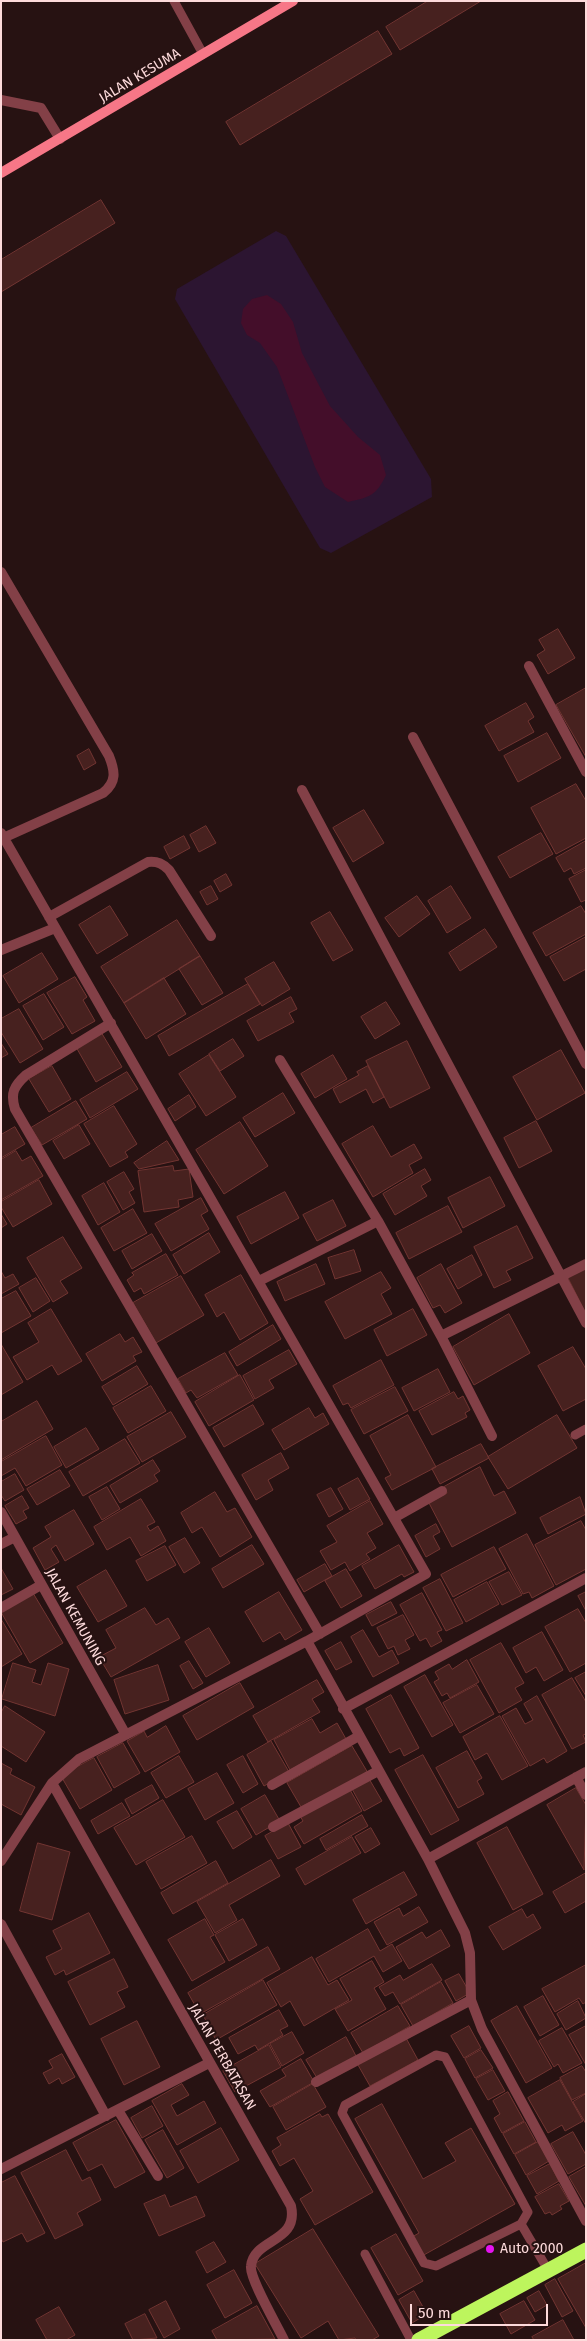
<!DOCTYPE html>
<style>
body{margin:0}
#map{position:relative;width:587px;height:2341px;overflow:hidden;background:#271212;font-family:"Fira Sans",sans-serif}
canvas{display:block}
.frame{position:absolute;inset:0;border:2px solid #fddadb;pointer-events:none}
.scale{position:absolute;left:410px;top:2304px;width:138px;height:22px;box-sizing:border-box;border:2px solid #fddadb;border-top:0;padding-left:6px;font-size:15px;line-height:18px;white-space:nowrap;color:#fddadb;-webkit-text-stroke:4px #271212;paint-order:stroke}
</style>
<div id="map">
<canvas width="587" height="2341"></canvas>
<div class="frame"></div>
<div class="scale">50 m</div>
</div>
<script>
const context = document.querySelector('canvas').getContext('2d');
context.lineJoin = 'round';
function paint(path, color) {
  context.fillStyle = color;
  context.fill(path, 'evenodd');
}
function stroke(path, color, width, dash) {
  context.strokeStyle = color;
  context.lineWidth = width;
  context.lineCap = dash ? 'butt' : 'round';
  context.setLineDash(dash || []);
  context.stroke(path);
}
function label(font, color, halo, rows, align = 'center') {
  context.font = font + ' "Fira Sans",sans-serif';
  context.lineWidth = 4;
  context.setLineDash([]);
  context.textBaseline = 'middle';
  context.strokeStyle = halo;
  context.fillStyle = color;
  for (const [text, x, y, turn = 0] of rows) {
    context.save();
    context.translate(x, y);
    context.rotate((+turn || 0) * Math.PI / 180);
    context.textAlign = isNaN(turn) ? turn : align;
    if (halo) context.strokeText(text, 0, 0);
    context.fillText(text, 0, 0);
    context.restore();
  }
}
paint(new Path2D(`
 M276,231l10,5 145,243 1,18 -101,56 -11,-5 -145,-249 2,-10z`), '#2c1531');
paint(new Path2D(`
 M267,295l14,9 12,18 9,31 28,53 28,31 22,18 6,20c-10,21 -16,22 -38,27l-23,-15 -10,-20 -38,-100 -17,-24 -13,-8 -6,-12 2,-14 9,-10z`), '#440e2a');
const building = new Path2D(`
 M428,1h53l-81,49 -14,-23z
 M378,31l14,23 -152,91 -14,-23z
 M101,200l14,23 -114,69v-32z
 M558,629l17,29 -27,16 -11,-19 8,-5 -6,-10z
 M586,688v69l-30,-52z
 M526,703l8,14 -6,4 6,11 -35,19 -14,-25z
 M547,733l14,25 -43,24 -14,-26z
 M89,749l7,14 -12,7 -7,-14z
 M576,784l10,17v37l-30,16 -25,-46z
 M364,810l20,33 -31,19 -20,-34z
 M206,826l10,17 -17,9 -9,-17z
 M541,833l12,21 -43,24 -12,-21z
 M184,836l6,12 -20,11 -6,-12z
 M586,841v27l-12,6 -3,-6 -7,4 -8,-14z
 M586,870v30l-5,2 -12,-23z
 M226,874l6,11 -12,7 -6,-11z
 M211,886l7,13 -11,6 -7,-13z
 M451,886l20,32 -24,15 -19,-32z
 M417,896l13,18 -31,23 -14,-19z
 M110,906l18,29 -31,19 -18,-29z
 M581,906l5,8v20l-40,22 -13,-23z
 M330,912l23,38 -20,11 -22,-38z
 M177,920l23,36 -76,47 -23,-36z
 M485,929l12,18 -37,24 -11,-18z
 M586,937v32l-22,12 -14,-24z
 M42,953l16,26 -39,24 -16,-27z
 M200,956l23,37 -21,12 -23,-36z
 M274,962l16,27 -28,17 -17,-27z
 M75,977l12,20 -4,3 12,21 -23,13 -25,-41z
 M164,978l22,36 -40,25 -22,-36z
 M248,984l12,20 -91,52 -11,-20z
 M44,994l20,33 -21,13 -20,-34z
 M291,997l6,12 -8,4 5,9 -36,19 -11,-20z
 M386,1002l14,22 -25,15 -14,-22z
 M19,1009l24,40 -23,14 -19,-31v-13z
 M101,1032l21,35 -26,15 -20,-35z
 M233,1039l11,17 -24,15 -11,-17z
 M407,1041l23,47 -40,20 -24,-47z
 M1,1043l7,11 -7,4z
 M561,1050l24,43 -48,27 -24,-43z
 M209,1055l27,42 -30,19 -27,-42z
 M333,1055l14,24 -32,19 -14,-24z
 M52,1066l19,33 -22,13 -20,-33z
 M368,1066l16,31 -11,6 -7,-14 -26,14 -7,-14 26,-14 -2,-3z
 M127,1072l11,17 -48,29 -10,-18z
 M283,1093l12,20 -40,24 -12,-19z
 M189,1095l7,12 -21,14 -7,-12z
 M76,1101l11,18 -45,26 -11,-17z
 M114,1106l23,38 -12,8 3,5 -18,10 -26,-43z
 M536,1121l16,30 -33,17 -15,-30z
 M240,1122l28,44 -44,28 -28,-44z
 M79,1125l11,19 -26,15 -11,-18z
 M373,1126l18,31 23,-13 8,14 -13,7 4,8 -40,24 -31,-53z
 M15,1127l10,17 -24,14v-23z
 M167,1141l12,19 -40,9 -5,-6z
 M16,1151l6,10 9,-5 12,20 -42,24v-40z
 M173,1166l1,5 15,-2 4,28 -15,3 1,7 -35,5 -6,-41z
 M425,1169l6,11 -10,6 6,10 -32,19 -12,-21z
 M124,1172l10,17 -5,3 6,11 -12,7 -16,-28z
 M490,1177l15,29 -42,22 -15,-30z
 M39,1180l13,24 -39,23 -12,-20v-5z
 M104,1183l16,29 -22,13 -16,-29z
 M285,1192l14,26 -48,26 -14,-27z
 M201,1198l7,13 -7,4 8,14 -38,22 -16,-27z
 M333,1200l13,26 -29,15 -14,-26z
 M448,1206l14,26 -53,27 -13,-26z
 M133,1209l14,24 -33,18 -13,-23z
 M1,1214l6,10 -6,4z
 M517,1226l16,32 -27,13 5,9 -17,8 -20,-41z
 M209,1233l11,19 -36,22 -11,-19z
 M152,1234l10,17 -30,18 -10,-18z
 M63,1237l19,31 -22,13 8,12 -15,9 -26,-44z
 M354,1250l7,21 -26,8 -7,-21z
 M166,1254l12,21 -34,19 -3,-6 -7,4 -7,-12 7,-5 -2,-2z
 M472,1255l10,20 -24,14 -11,-20z
 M316,1264l9,20 -40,17 -8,-19z
 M441,1264l21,39 -17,10 -5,-8 -7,3 -16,-30z
 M586,1267v47l-19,-38z
 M1,1271l4,7 8,-4 6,10 -18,10z
 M381,1272l10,16 -10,6 11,20 -47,25 -20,-37z
 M241,1275l27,48 -28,17 -16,-28 -7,5 -12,-22z
 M181,1276l23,39 -48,28 -23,-40z
 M36,1278l14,23 -17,11 -14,-24z
 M16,1291l15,25 -30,17v-34z
 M51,1309l31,52 -24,14 -6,-10 -25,15 -14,-23 26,-15 -11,-19z
 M413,1309l14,26 -40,21 -13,-26z
 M509,1314l21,39 -56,32 -21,-38z
 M273,1325l8,14 -44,27 -8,-14z
 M120,1334l5,8 8,-5 9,15 -9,4 3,5 -34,20 -16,-27z
 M1,1344l22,38 -22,13z
 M573,1347l13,22v30l-23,12 -25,-45z
 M289,1350l8,14 -28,16 5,8 -19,11 -12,-23z
 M225,1353l13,22 -41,23 -6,-8 -5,3 -8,-14z
 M381,1360l13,25 -43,23 -3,-5 -5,2 -10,-19z
 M137,1366l11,18 -35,21 -11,-18z
 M438,1369l12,23 -36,19 -12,-23z
 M240,1375l14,25 -45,26 -14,-24z
 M151,1386l15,25 -38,22 -15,-25z
 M395,1387l13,24 -44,23 -13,-24z
 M454,1392l4,7 5,-3 7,14 -5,3 2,4 -35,18 -13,-24z
 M37,1401l16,28 -52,31v-38z
 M253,1405l11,19 -40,23 -11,-19z
 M309,1408l6,10 8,-5 6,11 -45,26 -12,-20z
 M171,1412l15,25 -44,25 -15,-25z
 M408,1415l28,52 -44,23 -7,-12 6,-3 -21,-39z
 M557,1415l20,33 -69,41 -20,-32z
 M86,1428l13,21 -33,19 -12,-21z
 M46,1436l16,29 -36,21 -11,-18 -14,8v-14z
 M125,1439l15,24 -57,33 -14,-24z
 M481,1444l8,14 -49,26 -8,-15z
 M281,1453l8,15 -21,12 5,10 -17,10 -14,-25z
 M153,1460l7,11 -6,4 4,6 -38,22 -10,-17z
 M480,1467l14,29 10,-5 12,22 -64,34 -23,-44 18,-10 -3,-6z
 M60,1470l10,16 -33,19 -10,-16z
 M15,1474l9,16 -19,11 -4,-6v-13z
 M358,1478l12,21 -20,11 -12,-21z
 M107,1487l13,22 -18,11 -13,-23z
 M331,1488l12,21 -14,8 -12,-22z
 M215,1492l12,20 8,-4 17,29 -32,20 -18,-30 -10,6 -11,-20z
 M22,1496l7,12 -6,3 4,7 -11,6 -11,-18z
 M580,1497l6,17 -38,20 -8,-16z
 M141,1499l14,23 -8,4 3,5 8,-5 8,15 -25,15 -11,-19 -23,13 -13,-23z
 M370,1501l13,23 -16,9 9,15 -10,6 4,5 -20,12 -5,-9 -14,8 -11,-19 17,-9 -10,-16z
 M74,1510l20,34 -29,17 -9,-16 -5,4 8,13 -14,8 -12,-22 18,-11 -6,-10z
 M581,1521l5,9v39l-30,16 -21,-40z
 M436,1524l4,8 -7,4 7,13 -14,8 -11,-21z
 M527,1534l27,52 -22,12 -3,-6 -6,2 -24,-45z
 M185,1538l15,25 -16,10 -15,-26z
 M252,1545l12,19 -41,24 -11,-19z
 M399,1545l15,27 -10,5 -2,-3 -27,15 -13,-23z
 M165,1546l11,19 -29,16 -11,-20z
 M494,1547l12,22 -53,28 -12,-22z
 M325,1564l7,12 -28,16 -7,-12z
 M1,1568l12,21 -12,6z
 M346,1569l16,27 -21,12 -16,-27z
 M106,1570l21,36 -29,16 -21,-35z
 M509,1572l13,23 -20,10 -13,-23z
 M440,1579l23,44 -17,8 -23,-43z
 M487,1582l12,22 -33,18 -12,-22z
 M279,1592l23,38 -17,10 -5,-8 -17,10 -18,-30z
 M586,1592v19l-8,-15z
 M33,1593l30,50 -33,20 -29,-51z
 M422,1593l20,37 -5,2 5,9 -11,6 -5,-9 -6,3 -20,-36z
 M391,1602l6,11 -25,13 -6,-11z
 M145,1608l11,17 12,-7 12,20 -69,39 -12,-20 17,-9 -10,-18z
 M578,1609l8,14v40l-16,9 -25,-45z
 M403,1615l11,20 -9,5 5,9 -12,6 -4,-9 -6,3 -11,-21z
 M1,1619l21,35 -21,13z
 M209,1628l21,35 -24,14 -21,-35z
 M363,1630l16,27 13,-7 7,13 -26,14 -22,-40z
 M542,1632l21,38 -19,11 -8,-14 -10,6 -13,-25z
 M341,1642l11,20 -16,8 -11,-19z
 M501,1643l23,40 -9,5 7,12 -23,13 -29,-53z
 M467,1660l12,22 -29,16 -3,-5 -5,3 -8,-14 5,-3 -4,-7 14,-8 3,5z
 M189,1661l14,22 -10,6 -13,-23z
 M13,1663l23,7 -4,12 9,3 7,-22 21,6 -14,47 -53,-17z
 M158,1665l11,35 -44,14 -11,-34z
 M586,1672v24l-11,-18z
 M425,1675l28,50 -21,12 -28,-50z
 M572,1678l14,24v32l-3,1 3,7 -14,7 -30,-54z
 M317,1680l7,12 -12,7 8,13 -52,30 -15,-26z
 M240,1683l14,24 -57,33 -14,-24z
 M477,1685l17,29 -34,19 -17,-30z
 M391,1695l28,53 -15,8 -4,-8 -10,5 -24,-44z
 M537,1696l30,55 -20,12 -3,-5 -14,8 -28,-50 14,-8 9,16 8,-4 -9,-16z
 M5,1706l40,26 -19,30 -25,-16v-33z
 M500,1716l28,50 -26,14 -15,-27 -12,7 -12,-23z
 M312,1719l8,14 17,-10 9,16 -56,31 -16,-30z
 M166,1726l14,26 -35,20 -18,-31 17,-10 3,6z
 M271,1741l18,31 -25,14 -17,-31z
 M123,1743l17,30 -26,15 -17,-31z
 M352,1746l16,27 -67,34 -14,-24z
 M467,1751l15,27 -5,3 7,13 -26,14 -22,-40z
 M423,1755l36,65 -28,15 -36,-65z
 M179,1756l15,26 -28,16 -15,-25z
 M243,1756l15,28 -15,9 -16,-28z
 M94,1758l18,32 -32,19 -19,-33z
 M1,1763l11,6 -2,5 25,13 -14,28 -20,-11z
 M217,1773l17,30 -29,17 -17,-31z
 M368,1777l14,24 -18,10 -13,-24z
 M152,1785l7,13 -27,16 -7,-14z
 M349,1788l13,23 -58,33 -10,-17 9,-6 -3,-5z
 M576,1788l10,17 -2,65 -37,-65z
 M265,1795l15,26 -24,14 -15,-26z
 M163,1800l22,37 -49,28 -22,-37z
 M122,1803l8,13 -32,18 -7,-13z
 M237,1811l15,26 -19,12 -16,-27z
 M362,1815l6,11 -42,24 -6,-11z
 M288,1823l13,24 -23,12 -13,-23z
 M507,1827l36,67 -30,16 -36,-67z
 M371,1828l9,16 -15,9 -10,-16z
 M192,1836l15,27 -46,26 -15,-27z
 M352,1837l9,16 -56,32 -9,-16z
 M38,1843l32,9 -18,68 -32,-9z
 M271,1860l9,16 -51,29 8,15 -22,13 -18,-31z
 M216,1861l12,22 -55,31 -12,-21z
 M404,1872l13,23 -51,29 -13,-24z
 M586,1873v28l-21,12 -12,-21z
 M419,1907l9,15 -41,23 -13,-23 25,-14 4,8z
 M522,1909l5,9 6,-4 8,14 -38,22 -14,-23z
 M89,1913l21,40 -44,22 -2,-5 -9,5 -9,-18 16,-8 -9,-18z
 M205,1919l9,16 -4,2 15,25 -33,19 -24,-41z
 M243,1919l14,26 -28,16 -14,-26z
 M368,1929l12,22 12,-7 10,17 -19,11 -9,-16 -45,26 -13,-23z
 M441,1930l9,16 -41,23 -13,-22 26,-15 4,6z
 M268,1947l12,22 -80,45 -12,-21z
 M312,1957l16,28 9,-5 12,20 -45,26 -14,-25 -9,6 -14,-24z
 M114,1959l14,28 -11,5 8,15 -35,18 -22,-43z
 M372,1961l12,21 -10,6 12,21 -38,22 -13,-22 17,-9 -12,-21z
 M432,1964l10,16 -42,24 -7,-12 -8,4 -6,-9 21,-12 3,5z
 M586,1965v37l-3,2 -4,-6 -24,14 -13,-23z
 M459,1974l11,19 -14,8 -11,-20z
 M263,1980l14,25 -61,35 -13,-25z
 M441,1982l12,21 -40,23 -12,-21z
 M543,1996l16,29 -19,11 -16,-29z
 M578,2001l8,17 -20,12 -9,-16z
 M398,2006l12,20 -47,27 -12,-20z
 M517,2006l35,62 -26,15 -35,-62z
 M279,2010l9,16 -8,4 3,5 -25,15 -3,-5 -17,9 -9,-16z
 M137,2021l23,46 -36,18 -23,-46z
 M469,2026l12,22 -17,10 -13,-22z
 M586,2026v39l-17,-30z
 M562,2028l20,35 -19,10 -5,-9 -4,3 -15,-26z
 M292,2032l12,21 -22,13 -12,-22z
 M346,2037l10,19 -39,22 -11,-18z
 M406,2038l12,22 -48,26 -12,-21z
 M269,2045l12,22 -46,25 -12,-21z
 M481,2050l12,18 -18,10 -10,-19z
 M62,2054l13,23 -13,7 -3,-6 -10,6 -6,-11 10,-5 -4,-7z
 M301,2059l13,23 -44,25 -10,-16 26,-15 -4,-6z
 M582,2066l4,6v21l-14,7 -12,-22z
 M493,2070l12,21 -17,9 -12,-21z
 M560,2080l23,41 -18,10 -3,-6 -14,8 -20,-35z
 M182,2084l7,11 -18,10 6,11 27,-15 12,22 -39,22 -25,-44z
 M313,2084l13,23 -40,23 -13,-23z
 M508,2092l16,29 -22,12 -8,-15 6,-4 -7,-13z
 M586,2094v30l-13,-22z
 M382,2104l41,75 33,-18 -11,-18 26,-15 44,76 -93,52 -10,-19 7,-4 -64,-114z
 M152,2106l11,20 -21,12 -11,-20z
 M320,2114l2,3 6,-3 45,78 -58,33 -15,-26 13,-8 -19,-33 -14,8 -8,-15 9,-6 -4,-7z
 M116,2120l29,52 -30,16 -13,-24 -14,7 -15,-28z
 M525,2122l11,20 -22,12 -11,-20z
 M221,2128l18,32 -41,23 -18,-32z
 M163,2130l21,38 -17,10 -22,-38z
 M573,2132l13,23v9l-18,10 -17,-30z
 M538,2142l11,19 -23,14 -11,-20z
 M66,2150l16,31 8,-4 11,23 -24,13 6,12 -28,14 -34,-66z
 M550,2164l9,17 -22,13 -10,-18z
 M586,2167v39l-17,-29z
 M15,2176l30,57 -18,9 -5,-9 -19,9 -2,-4v-55z
 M559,2184l10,17 -9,5 2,3 -10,6 -2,-3 -5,2 -10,-17z
 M165,2195l5,12 26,-11 9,20 -46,20 -15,-32z
 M313,2229l66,107 -7,4h-16l-1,-2 -16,2 -11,-19 -27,17 -46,-74z
 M396,2234l27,47 -25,14 -27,-47z
 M214,2242l12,20 -19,11 -11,-21z
 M586,2263v65l-28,-49z
 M234,2270l18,33 -27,15 -18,-33z
 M555,2279l18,32 -11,6 -17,-32z
 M414,2291l13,23 -15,9 -13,-23z
 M539,2291l8,14 -12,7 -8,-14z
 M166,2301l14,28 -16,9 -15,-28z
 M524,2301l11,19 -24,14 -11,-20z
 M257,2306l18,33 -58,1 -5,-9z
 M59,2307l16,28 -9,5h-19l-11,-20z
 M145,2314l12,24 -24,2 -8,-16z
 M563,2320l11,20h-40l-2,-3z`);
paint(building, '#47211f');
stroke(building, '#723532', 1);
stroke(new Path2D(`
 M174,1l29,53
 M575,1435l11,-6
 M436,2055l9,2 83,155 -7,12 -85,42 -12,-3 -82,-150 3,-8z
 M521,2224l27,46
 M365,2254l46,86`), '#834047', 9);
stroke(new Path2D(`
 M1,100l40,8 19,31
 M1,572l108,184c6,15 8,26 -6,37l-102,46
 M529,666l57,106
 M413,737l173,327
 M302,790l284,533
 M1,833l425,741 -119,67 -228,118 -27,24 -51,78
 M49,917l99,-55c10,-1 15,2 21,8l42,66
 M1,950l54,-22
 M111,1023l-85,52c-12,11 -16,18 -11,34l305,525
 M280,1060l98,161
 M259,1281l119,-60 63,115 51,100
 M441,1336l145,-72
 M1,1512l125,223
 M394,1518l48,-27
 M1,1544l14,-7
 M1,1608l40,-23
 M307,1641l121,218 37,74 5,20 1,47 11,29 104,192
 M343,1709l243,-131
 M576,1777l10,18
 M52,1783l239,423c8,37 -37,32 -40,60 -2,12 27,61 33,74
 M272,1785l87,-49
 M273,1827l105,-56
 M428,1859l158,-87
 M1,1924l105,192
 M316,2082l155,-82
 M118,2110l40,66
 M1,2169l208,-106`), '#834047', 10);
stroke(new Path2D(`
 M1,173l292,-172`), '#f77787', 10);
stroke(new Path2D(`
 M419,2340l167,-90`), '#bdf55d', 15);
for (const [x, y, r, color] of [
 [490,2249,5,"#e513f0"]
]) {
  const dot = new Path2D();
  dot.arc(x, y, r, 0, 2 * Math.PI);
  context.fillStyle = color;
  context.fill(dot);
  stroke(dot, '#271212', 2);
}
label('14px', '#fddadb', '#271212', [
 ["JALAN KESUMA",140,76,-31],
 ["JALAN KEMUNING",75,1617,61],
 ["JALAN PERBATASAN",222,2057,60]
]);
label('14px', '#fddadb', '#271212', [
 ["Auto 2000",500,2249]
], 'left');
</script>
